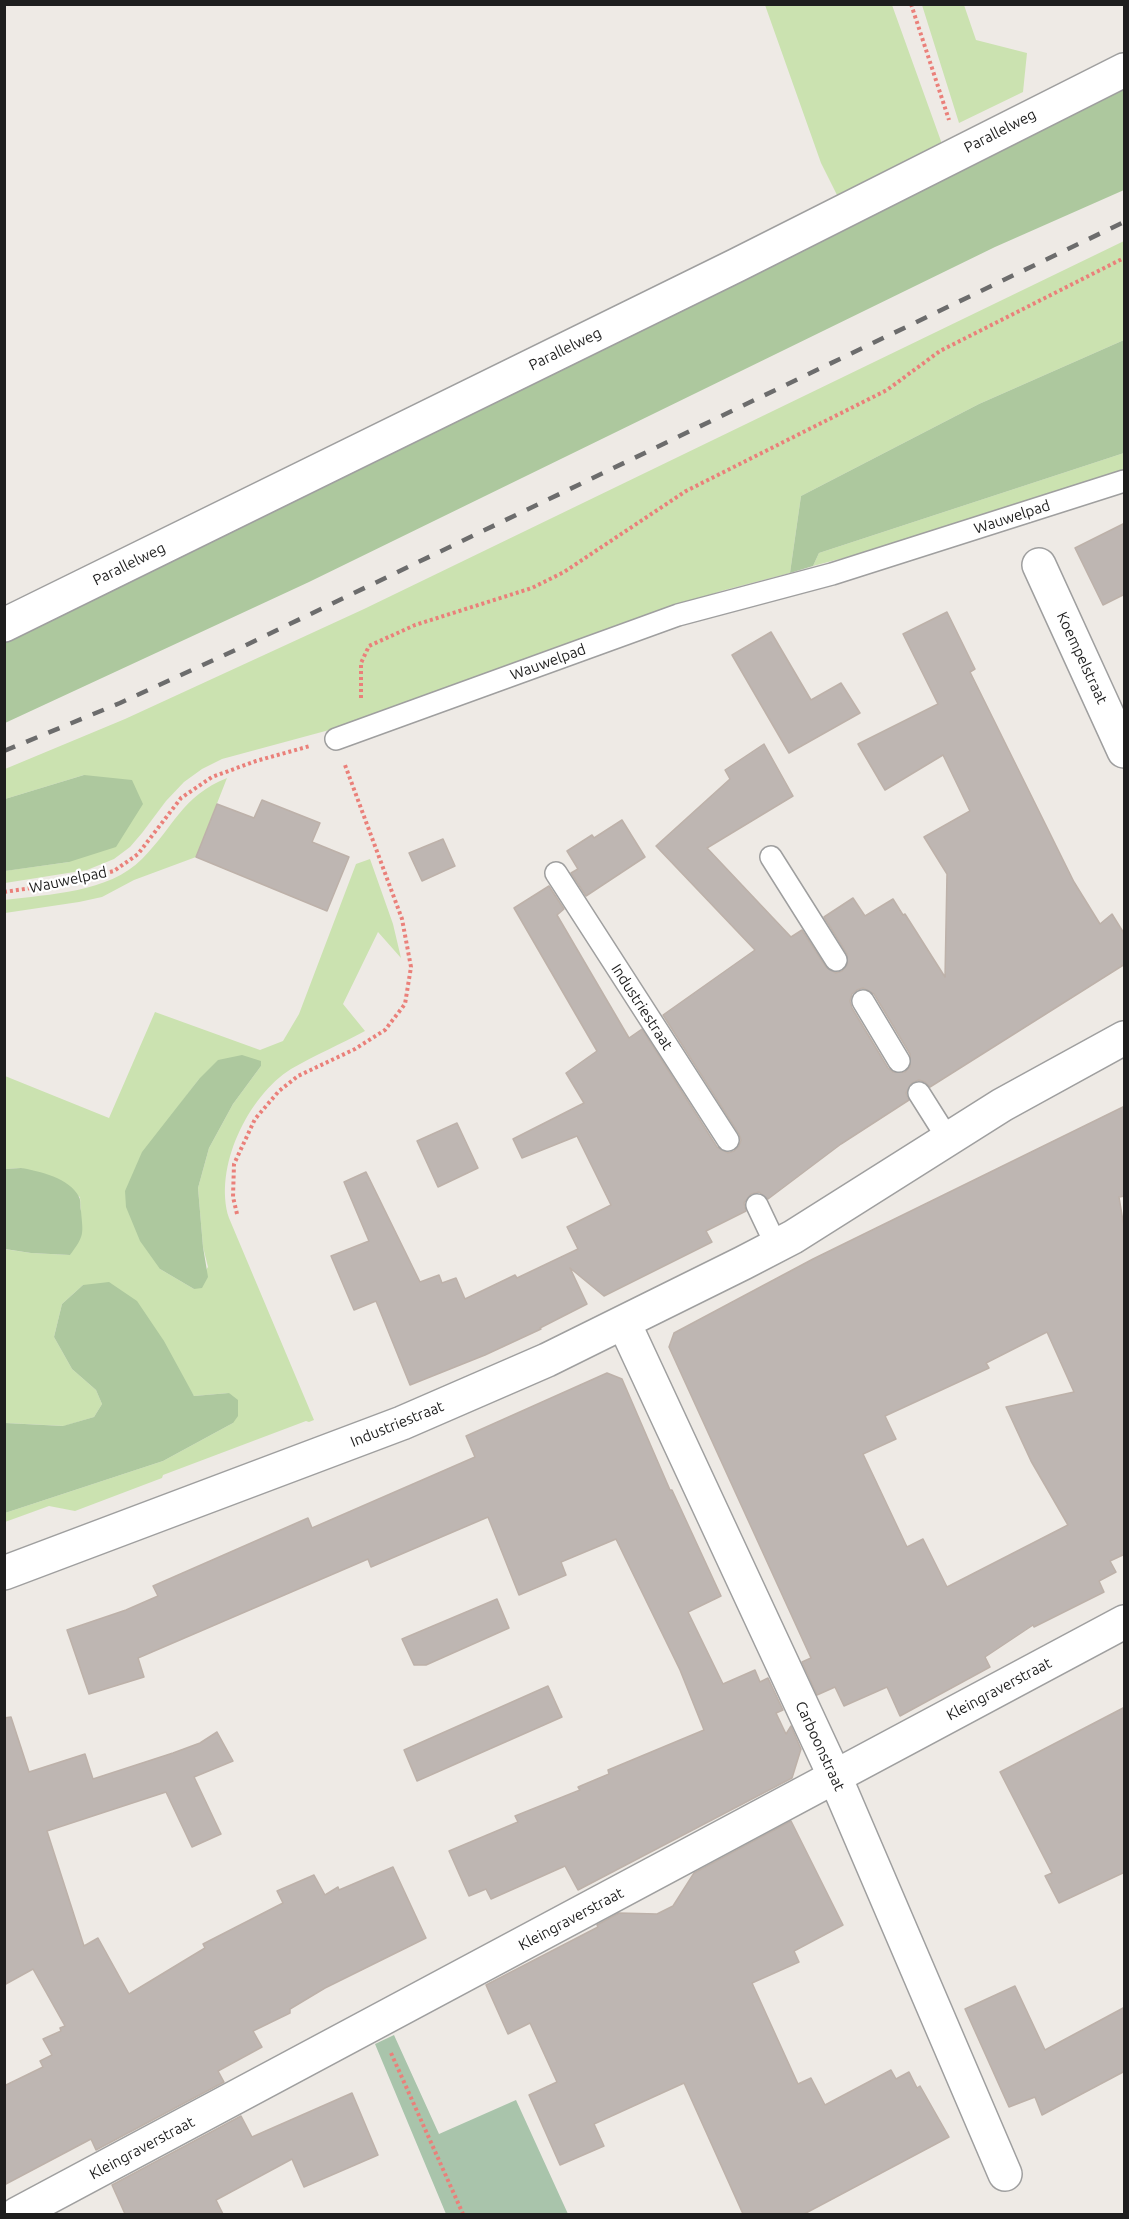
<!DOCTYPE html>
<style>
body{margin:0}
#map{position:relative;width:1129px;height:2219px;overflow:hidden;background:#eeeae5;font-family:Ubuntu,sans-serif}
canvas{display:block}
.frame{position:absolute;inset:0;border:6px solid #1e1e1e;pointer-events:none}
</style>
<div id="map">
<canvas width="1129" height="2219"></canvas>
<div class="frame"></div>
</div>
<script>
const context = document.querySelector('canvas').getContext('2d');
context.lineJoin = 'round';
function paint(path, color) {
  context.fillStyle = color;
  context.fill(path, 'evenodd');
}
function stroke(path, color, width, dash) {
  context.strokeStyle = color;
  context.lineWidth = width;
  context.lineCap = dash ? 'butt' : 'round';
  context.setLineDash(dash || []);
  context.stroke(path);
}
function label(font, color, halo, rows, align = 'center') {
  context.font = font + ' Ubuntu,sans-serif';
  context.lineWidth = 4.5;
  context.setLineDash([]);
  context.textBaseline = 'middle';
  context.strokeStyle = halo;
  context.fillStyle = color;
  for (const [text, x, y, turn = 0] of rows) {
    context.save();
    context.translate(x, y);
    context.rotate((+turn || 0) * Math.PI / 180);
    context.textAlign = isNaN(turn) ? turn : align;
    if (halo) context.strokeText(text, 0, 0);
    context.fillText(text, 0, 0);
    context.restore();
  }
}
paint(new Path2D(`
 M765,5h127l50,139 -105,51 -16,-32z
 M922,5h42l12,35 51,13 -4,39 -64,31z
 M1124,241v99l-145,64 -178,92 -11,77 -69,18 -377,135 -122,33 -20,10 -18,13 -18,19 -24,32 -12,14 -16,12 -27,11 -82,13 -1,-12 65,-9 15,-87 -79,24v-30l120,-50 239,-110z
 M1124,453v18l-216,70 -95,25 6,-13z
 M227,778l-31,79 -62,23 -32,17 -23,5 -74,11 -1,-13c46,-6 104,-7 138,-41 32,-32 40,-63 85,-81z
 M370,859l23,65 8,34 -23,-26 -35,72 22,27c-24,13 -50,24 -74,38 -43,27 -78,99 -62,149l85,202 -5,2 -3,-1 -143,54 -1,3 -87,33 -26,-5 -44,16v-9l158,-52 70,-38 -4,-30 -35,3 -9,-13 -102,-98 -21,19 -8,33 18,32 24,21 6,14 -8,13 -30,9 -59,-3 -1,-174 27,4 39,2 11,-42 -1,-16 -59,-29 -16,1v-93l104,42 46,-106 105,38 23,-9 16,-27 57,-150zM261,1066l-28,38 -24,44 -11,40 5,59 5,20 -14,22 -34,-20 12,-154 27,-36z`), '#cbe2b0');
paint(new Path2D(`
 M1124,86v104l-129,57 -686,335 -304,141v-85z
 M1124,340v113l-305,100 -6,13 -23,7 11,-77 178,-92z
 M84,775l48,5 11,24 -27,43 -47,15 -64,9v-72z
 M242,1055l19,6v5l-28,38 -24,44 -11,40 5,59 5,30 -6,11 -8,1 -34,-20 -20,-28 -14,-34 -1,-16 17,-39 57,-73 19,-19z
 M21,1168c18,3 49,10 58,29 2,3 1,10 2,14 2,23 4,24 -11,44l-39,-2 -26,-4v-80z
 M109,1282l28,19 27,40 30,55 35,-3 9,7v16l-5,7 -70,38 -158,52v-90l58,3 31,-9 8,-13 -6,-14 -24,-21 -18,-32 8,-33 21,-19z`), '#adc89e');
paint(new Path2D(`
 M394,2035l45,99 77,-34 52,114h-122l-71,-170z`), '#a9c4ab');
const building = new Path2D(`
 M1125,523v71l-22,11 -28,-57z
 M947,612l28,57 -5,3 104,210 26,42 12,-10 13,21v29l-195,123 -5,-5 -6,-2 -7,3 -6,10 3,7 -68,44 -73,55 -9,-7 -8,2 -7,9 2,8 -40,20 6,11 -108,54 -34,-28 17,36 -47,24 1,1 -56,26 -75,30 -34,-84 -22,9 -23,-54 38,-15 -25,-59 22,-10 54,110 19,-7 3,8 14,-5 9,21 50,-24 2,3 61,-29 -11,-22 44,-22 -34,-69 -55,22 -9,-19 71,-36 -18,-30 31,-22 -83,-143 35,-22 15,23 -7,6 72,123 13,-9 75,118 11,6 6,-2 5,-5 2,-6 -2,-6 -76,-119 92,-65 -99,-104 74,-67 -5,-9 39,-26 29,52 -86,52 84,89 11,-7 24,37 10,6 6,-2 5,-6v-11l-23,-37 29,-19 12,18 28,-17 10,16 2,-1 40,63 2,-103 -23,-37 46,-26 -27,-56 -58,35 -27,-46 80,-40 -35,-70zM863,988l11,6 36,60v13l-5,5h-12l-5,-4 -36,-60 -2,-7 2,-7 5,-4z
 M771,632l40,68 30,-17 19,30 -71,40 -57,-98z
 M262,800l58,23 -8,19 37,15 -22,54 -131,-54 21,-53 37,14z
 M622,820l23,37 -59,39 -15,-23 7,-4 -11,-18 25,-16 2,3z
 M443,839l12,27 -33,15 -13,-28z
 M1125,1106v90l-6,1 6,36v321l-15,7 6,11 -17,9 5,11 -70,35 -1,-2 -48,32 5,10 -90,49 -13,-29 -43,19 -9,-19 -18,8 -15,-33 9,-4 -142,-311 5,-14 139,-74zM1047,1332l27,60 -68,15 25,54 37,64 -121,62 -24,-48 -16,8 -44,-93 33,-15 -11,-23 104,-48 -3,-5z
 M457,1123l21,45 -40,19 -21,-46z
 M607,1373l15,6 48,111h2l49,106 -33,16 35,72 32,-14 5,12 8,-4 15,32 -7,3 10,21 5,-8 10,23 -9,29 -214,112 -13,-24 -74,33 -5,-10 -17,7 -20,-45 69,-29 -3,-6 65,-26 -2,-3 31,-13 -1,-4 96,-40 -24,-60 -64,-131 -55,23 5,13 -47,20 -31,-78 -117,50 -3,-8 -230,99 6,19 -55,17 -22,-64 59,-20 32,-14 -5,-10 155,-68 4,10 163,-71 -9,-21z
 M497,1599l12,29 -83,37h-12l-12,-26z
 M548,1686l14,31 -145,64 -13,-31z
 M1125,1707v165l-66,31 -14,-27 7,-3 -52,-101z
 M11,1717l18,55 56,-18 8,25 80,-26 27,-10 17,-11 16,29 -39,16 27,57 -29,13 -26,-55 -119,39 37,115 14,-8 31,56 76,-46 -2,-4 80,-41 -6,-12 37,-16 11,20 13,-8 1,3 54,-23 33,71 -101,50 -35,21v4l-37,18 9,16 -44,24 6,11 -128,68 -5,-11 -87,46v-99l39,-19 -3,-6 12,-6 -9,-16 18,-8 -1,-3 5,-2 -32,-57 -29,16v-267z
 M791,1821l52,104 -49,26 5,11 -47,21 46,101 13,-6 14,27 66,-35 5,9 13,-7 8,16 3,-2 29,51 -145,77h-61l-59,-131 -90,41 10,22 -44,19 -31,-70 28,-13 -27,-59 -22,11 -22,-49 112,-58 -1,-2 22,-12 38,1 16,-8 21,-33z
 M1015,1986l30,64 80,-43v64l-83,44 -7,-18 -26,10 -44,-98z
 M352,2093l26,62 -74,32 -12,-28 -76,41 7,14h-98l-13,-29 129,-69 11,21z`);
paint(building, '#beb6b2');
stroke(building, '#bdb1a9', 1.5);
const service = new Path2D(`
 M336,739l342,-124 154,-41 292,-93
 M771,857l65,103
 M556,873l172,267
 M863,1001l36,60
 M919,1093l29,46
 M757,1205l19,40`);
const minor = new Path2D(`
 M1039,565l85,186
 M4,625l733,-360 387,-195
 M624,1323l211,454 170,397
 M17,2214l1107,-592`);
const tertiary = new Path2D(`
 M4,1573l398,-150 145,-63 196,-97 50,-26 209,-132 122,-67`);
stroke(service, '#9f9f9f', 24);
stroke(minor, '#9f9f9f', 36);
stroke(tertiary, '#9f9f9f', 36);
stroke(new Path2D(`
 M911,4l38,116
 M361,698v-35l8,-17 46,-21 117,-37 32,-16 122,-81 201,-101 53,-39 184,-93
 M4,892l68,-10 42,-11 24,-17 43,-56 31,-21 44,-16 54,-15
 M237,1214l-4,-17 1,-33 21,-45 24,-28 19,-15 57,-27 30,-19 20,-26 6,-37 -9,-48 -57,-154
 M391,2053l72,161`), '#ea807a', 4, [3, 3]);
stroke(service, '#fff', 21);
stroke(minor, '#fff', 33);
stroke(tertiary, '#fff', 33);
stroke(new Path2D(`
 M4,751l116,-48 122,-56 882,-425`), '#6c6c6c', 4.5, [12, 12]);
label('15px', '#1e1e1e', '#fff', [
 ["Parallelweg",1000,131,-27],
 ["Parallelweg",565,349,-26],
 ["Wauwelpad",1012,517,-18],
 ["Parallelweg",129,564,-26],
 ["Koempelstraat",1082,658,65],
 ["Wauwelpad",548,662,-20],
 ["Wauwelpad",68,880,-12],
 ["Industriestraat",642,1007,57],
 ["Industriestraat",397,1424,-22],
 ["Kleingraverstraat",999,1689,-28],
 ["Carboonstraat",820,1746,65],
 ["Kleingraverstraat",571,1919,-28],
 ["Kleingraverstraat",142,2148,-28]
]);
</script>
